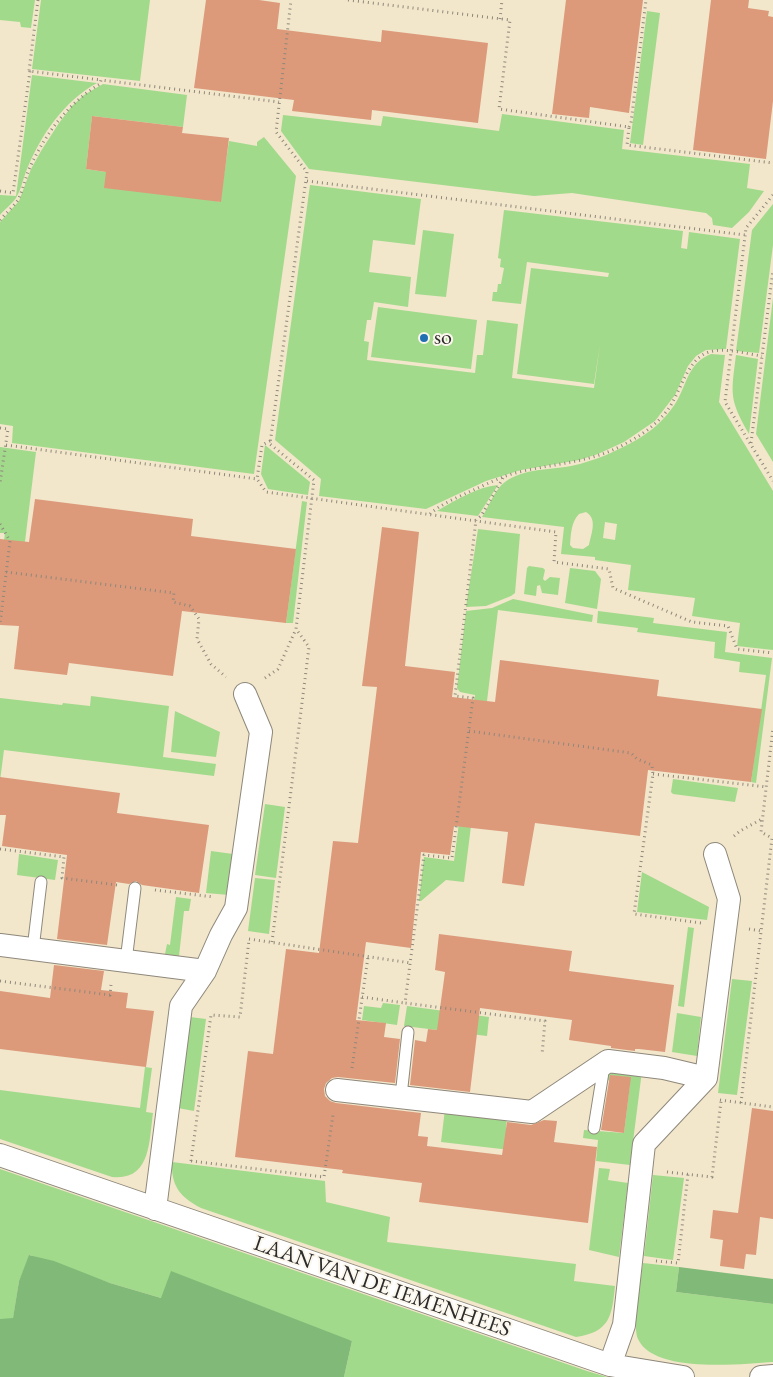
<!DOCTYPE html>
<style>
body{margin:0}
canvas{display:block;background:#f2e6cb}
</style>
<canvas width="773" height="1377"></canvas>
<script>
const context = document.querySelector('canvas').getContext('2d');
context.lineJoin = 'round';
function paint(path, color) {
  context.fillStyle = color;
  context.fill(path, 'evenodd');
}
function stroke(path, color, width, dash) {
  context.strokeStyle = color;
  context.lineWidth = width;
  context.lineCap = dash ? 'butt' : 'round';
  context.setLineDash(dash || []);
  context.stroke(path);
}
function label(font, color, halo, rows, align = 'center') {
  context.font = font + ' "EB Garamond",serif';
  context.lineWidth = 4;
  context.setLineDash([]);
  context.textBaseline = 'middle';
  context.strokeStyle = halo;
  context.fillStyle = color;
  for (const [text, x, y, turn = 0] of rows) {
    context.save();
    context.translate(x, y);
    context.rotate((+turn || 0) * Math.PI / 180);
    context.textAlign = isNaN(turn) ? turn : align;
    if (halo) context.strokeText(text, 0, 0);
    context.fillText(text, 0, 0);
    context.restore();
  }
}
paint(new Path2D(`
 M0,0h35l-4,28 -10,-1 -1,-5 -20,-2z
 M41,0h109l-10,81 -108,-12z
 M647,11l13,2 -17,132 -13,-2z
 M32,75l65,8c-33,18 -56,52 -70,86 -4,10 -6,21 -11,29 -5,7 -11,11 -16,17v-20l16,1z
 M103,84l84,11 -4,32 -91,-11 -6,53 20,3 114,30 9,-61 28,5v-4l7,-5 32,39 -42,298 -242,-31 1,-17 -13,-2v-202l19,-21 12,-32 10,-18 18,-28 13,-17 12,-11z
 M502,114l122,16 -2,19 128,15 -3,24 17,3 -15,21 -17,16 -19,-3 -1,-7 -6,-5 -134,-20 -38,3 -225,-27 -28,-38 2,-16 98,11 2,-10 116,15z
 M310,185l111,14 -6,46 -42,-5 -4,32 42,5 -3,30 -34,-5 -3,18h-4l-3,21 5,1 -2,18 108,13 2,-18h6l4,-35 31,4 -6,54 82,10 6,-44 -6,40 -77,-10 14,-106 77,9 1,-4 -82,-11 -6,42 -29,-3 1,-9h4l1,-8h3l3,-16 -4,-1 1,-8 -3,-1 6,-48 179,21 -2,17 6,1 2,-17 51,7 -14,110 -20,1 -10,6 -8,10 -13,29 -20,26 -31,21 -26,12 -19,6 -58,10 -35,11 -60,28 -107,-13 2,-17 -46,-39z
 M773,204v41l-14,108 -23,-2 16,-121z
 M423,230l31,4 -8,63 -31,-3z
 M773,298v164l-17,-28z
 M378,307l99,13 -6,49 -100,-12z
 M711,354l14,1 -6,47 54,89v159l-36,-4 3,-23 -48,-7 3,-18 -67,-8 3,-25 -36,-5v-3l-34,-3 3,-27 -82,-10c7,-11 13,-28 23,-35 19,-14 45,-12 66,-16 24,-5 46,-15 67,-27 17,-10 31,-24 40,-40 10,-19 11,-36 33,-45zM586,512c12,7 5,22 3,33l-6,4 -10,-1 -3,-3c1,-11 1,-23 9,-31zM605,522l12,2 -2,16 -12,-2z
 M736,355l22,4 -9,75c-20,-35 -18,-40 -13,-79z
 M265,445l45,37 -2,13 -40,-6 -7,-15z
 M0,447l36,5 -14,114 -21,-2 4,-31h-5z
 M498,485l-20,31 -41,-5c19,-11 40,-24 61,-26z
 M302,501l5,1 -14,121h-7z
 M478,529l42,5 -5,59 -4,3 -25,10 -20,1z
 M529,566l14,2 2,2 -2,9 2,2 5,-4 10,1 -2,17 -16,-2 -2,-8 -3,1 -1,10 -12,-2 3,-26z
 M570,568l25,3 6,8 -4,30 -32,-6z
 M513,599l80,16 -1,7 -94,-12 -14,116 -13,-2 4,-29 -15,-3 -3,-4 9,-77 26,-3z
 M598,611l56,7 -1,5 74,9 -2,20 47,6 -16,125 -5,-1 15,-107 -27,-3 1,-10 -26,-4 1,-16 -78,-10 1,-4 -41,-5z
 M91,696l78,10 -6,51 53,7 -2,12 -210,-26 -4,31v-83l62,7 1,-2 27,3z
 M175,711l45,21 -4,25 -45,-5z
 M468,753l12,1 -16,128 -18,-2 -25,21h-2l5,-44 30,4z
 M673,779l65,9 -3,14 -62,-8 -2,-2z
 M265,804l20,3 -9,71 -21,-3z
 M211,851l22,3 -4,41 -23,-2z
 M19,854l39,6 -3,20 -38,-5z
 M642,872l67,35 -2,13 -70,-8z
 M255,878l20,2 -6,54 -21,-3z
 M176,897l15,2 -2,12h-5l-5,45 -14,-2 2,-10 3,1z
 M688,927l6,1 -10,79 -6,-1z
 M732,979l20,2 -15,114 -19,-2z
 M383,1003l17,2 -3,20 -35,-5 2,-14 17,2z
 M407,1006l82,11 -2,19 -83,-10z
 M677,1013l24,4 -4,39 -25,-4z
 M190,1017l16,2 -12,92 -16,-3z
 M145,1067l7,1 -6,44 7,1c-4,28 -2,68 -41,64l-112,-38v-49l140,18z
 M608,1067l34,4 -12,94 -34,-4 2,-21 -15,-2 1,-8 40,3 6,-50 -24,-3z
 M445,1109l62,8 -1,11 7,2 -3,20 -69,-8z
 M172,1162l153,19 1,21 64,15 -3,25 189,22 -2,17 41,5c-3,30 -5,46 -39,51l-375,-129c-21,-11 -30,-22 -29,-46z
 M599,1168l11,1 -2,11 20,3 -9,74 -30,-7z
 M0,1169l587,202 20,6h-263l8,-36 -191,-43 -51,-15 -80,-28 -11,26 -6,38h-13z
 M653,1175l31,3 -11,82 -29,-4z
 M643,1263l36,4 -3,25 97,12v58c-32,2 -119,12 -135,-23 -6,-13 3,-60 5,-76z`), '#a2da8c');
paint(new Path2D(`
 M29,1255l25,6 56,22 51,15 10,-27 181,70 -8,36h-344v-58l13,-1 6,-37z
 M679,1267l94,12v25l-97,-12z`), '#81ba78');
paint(new Path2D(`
 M206,0h53l21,3 -3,26 104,13 1,-12 106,13 -10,80 -106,-13 -1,10 -79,-9 2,-11 -100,-12z
 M566,0h77l-14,113 -39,-6 -1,11 -37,-4z
 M711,0h38l-1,8 21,3 -1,5 5,1v84l-7,58 -73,-9z
 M92,116l91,11 -1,6 47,5 -8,64 -117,-14 2,-16 -20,-3z
 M35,499l158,20 -2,17 105,13 -10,74 -104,-12 -9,65 -104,-13 -2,12 -53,-6 5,-43 -19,-1v-86l29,3z
 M382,527l37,5 -14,134 50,6 -3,25 43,5 5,-42 159,20 -2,16 105,13 -11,73 -103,-12 -8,66 -105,-13 -11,63 -22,-3 6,-51 -54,-6 -4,29 -29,-3 -10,96 -45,-6 -10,78 30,3 -2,14 16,2 -5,44 -57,-6 -6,1 -6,5 -2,6 1,7 5,5 6,2 85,10 -3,23 10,1 -1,9 75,9 5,-33 24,3 13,-5 13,1 -3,21 43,5 -9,76 -169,-21 3,-19 -80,-10 1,-3 -108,-13 13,-106 25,3 13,-105 33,4 14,-112 25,2 19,-156 -15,-1z
 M0,777l120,16 -3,20 92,12 -10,68 -57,-8 -6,-4 -7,3 -13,-2 -9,63 -50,-6 10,-84 -65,-9 4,-31h-6z
 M439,934l133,17 -3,20 105,14 -9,67 -26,-3h-4v2l-24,-3v-2l-42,-6 3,-20 -92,-12 -10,84 -60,-7 5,-45 11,2 2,-13 9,1 8,-58 -10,-2z
 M54,965l50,6 -3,19 27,3 -2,15 28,3 -8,56 -146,-18v-58l50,7z
 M610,1075l21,2 -7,56 -23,-3z
 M752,1108l21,3v108l-13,-2 -4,38 -10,-1 -2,15 -24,-3 3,-26 -13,-2 3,-28 25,3z`), '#dc9a7b');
const lane = new Path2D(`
 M33,949l8,-67
 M126,961l9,-73
 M401,1096l7,-64
 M594,1128l10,-62`);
const street = new Path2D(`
 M0,945l205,26
 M337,1090l195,22 76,-51 56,7 42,10
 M0,1155l610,210 73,12
 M155,1209l26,-203 24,-35 16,-36 15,-27 25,-176 -16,-38
 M610,1365l14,-40 20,-181 62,-66 23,-179 -14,-45
 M761,1377l12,-1`);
stroke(lane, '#8e887b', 13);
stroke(street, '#8e887b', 24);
stroke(new Path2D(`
 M38,0l-9,71 72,9
 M348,0l162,20 -11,89 130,18 -2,18 146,18
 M500,19l2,-19
 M629,127l2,-4 15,-123
 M307,181l438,54
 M0,191l13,2 17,-122
 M773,195l-27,33 -21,174 48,79
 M0,220c6,-7 13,-13 18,-20 5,-10 7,-22 12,-33 16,-34 38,-64 70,-83l1,-4 178,22
 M0,428l8,1 -8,54
 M270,441l-8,4 -5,34 9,13 290,40 -2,30 55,7 4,19 79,34 36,4 9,23 36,4
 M751,443l22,-173
 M6,445l251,34
 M503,478l-22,38 -5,4 -21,176 18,2 -21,160 -28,-3 -19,148 140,18 -3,34
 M430,514c11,-10 26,-16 39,-22 16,-7 33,-16 50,-20 37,-9 71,-9 106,-28 15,-8 30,-18 41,-32 15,-18 20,-53 43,-60 16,-5 37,2 53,4
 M0,524l10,17 -10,83
 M6,572l168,21 -1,9 17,4 9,13 -2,20 14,25 15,13
 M265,678l13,-9 18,-40 18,-149 -44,-36 37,-272 -31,-40 15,-132
 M469,731l162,22 6,6 15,6 1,9 -19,140 67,9
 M653,774l114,13
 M734,836l6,-5 22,-12
 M0,849l64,8 -2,21 55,7
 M155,890l59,7
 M749,929l12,2
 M249,939l162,24
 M272,942l37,-295 -13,-18
 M0,981l110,14 1,-10
 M362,997l43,6
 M352,1068l16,-111
 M720,1100l53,7
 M741,1103l31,-265 -11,-6 12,-104
 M191,1161l20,-146 29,2 9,-77
 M191,1161l133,16 9,-62
 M667,1172l45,5 9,-76
 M656,1261l22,2 10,-89`), '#8e887b', 3, [1, 4]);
stroke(lane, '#fff', 11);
stroke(street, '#fff', 22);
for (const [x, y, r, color] of [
 [424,338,5,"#1f6fb2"]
]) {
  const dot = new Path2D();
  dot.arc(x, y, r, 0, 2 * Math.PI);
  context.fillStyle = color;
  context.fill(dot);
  stroke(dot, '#fbf7ec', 2);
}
label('22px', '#2b2b2b', '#fbf7ec', [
 ["so",434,338]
], 'left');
label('22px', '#2b2b2b', '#fbf7ec', [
 ["LAAN VAN DE IEMENHEES",382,1287,19]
]);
</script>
